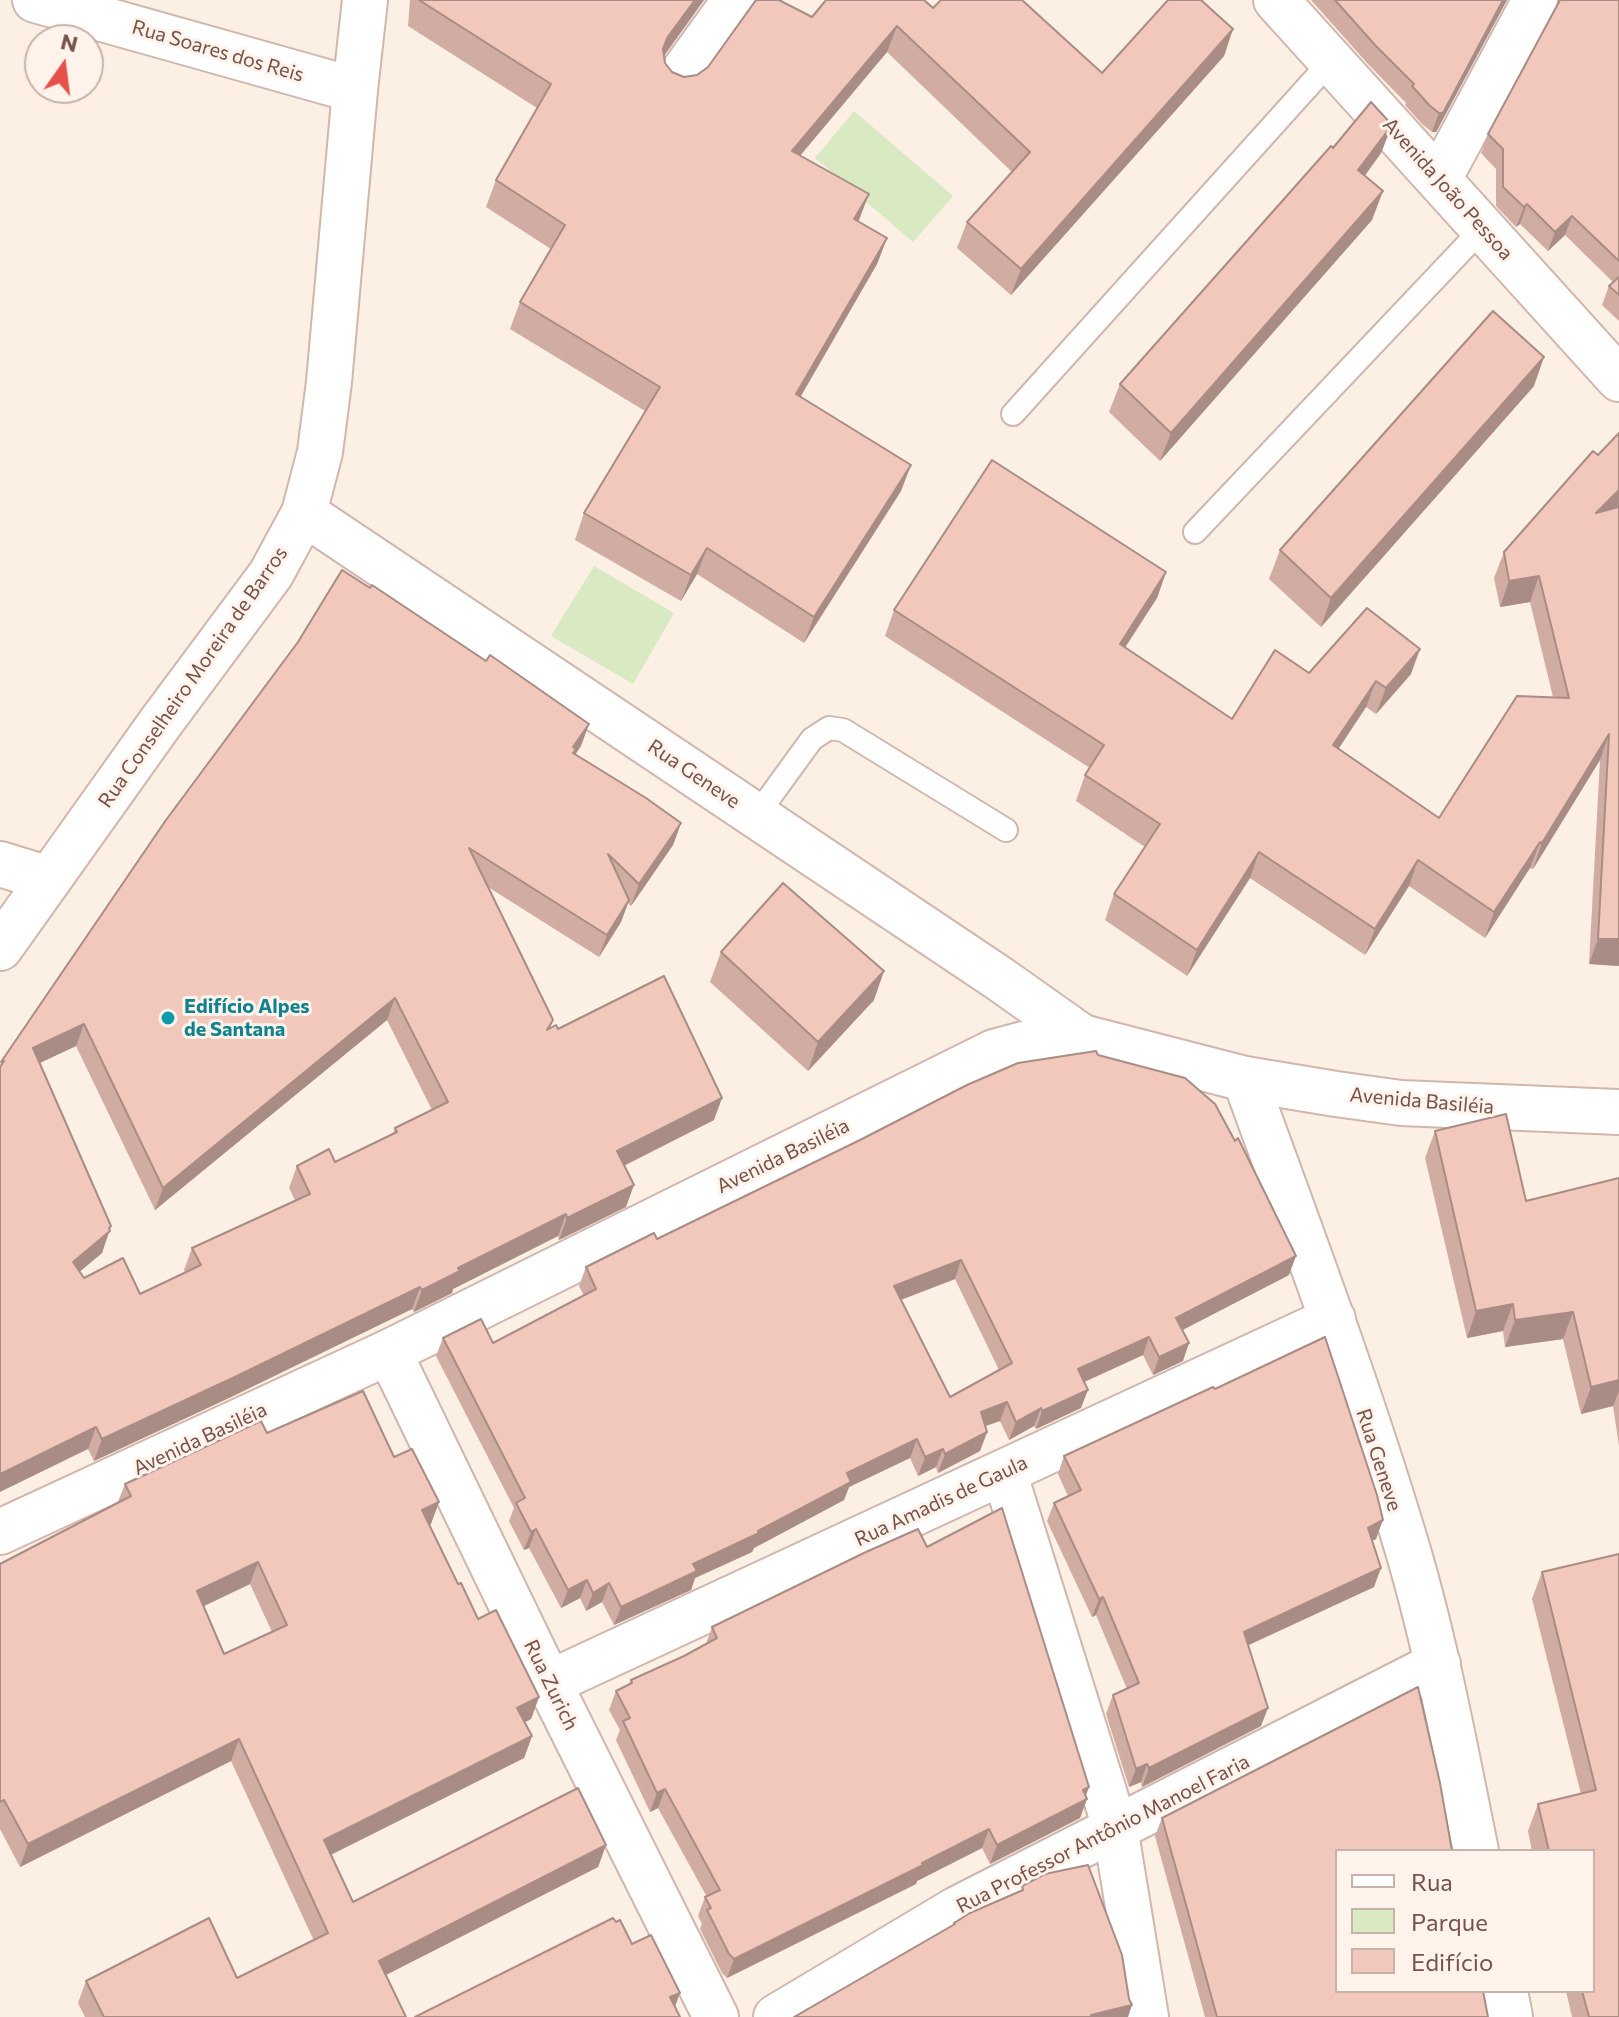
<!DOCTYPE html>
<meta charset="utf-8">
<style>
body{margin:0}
#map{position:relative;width:1619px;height:2017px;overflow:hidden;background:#fcefe4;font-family:Commissioner,sans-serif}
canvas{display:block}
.legend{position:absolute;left:1335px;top:1849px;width:260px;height:144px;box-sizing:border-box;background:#fff3eb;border:2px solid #c8b3ab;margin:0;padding:10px 14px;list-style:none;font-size:24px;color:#75524a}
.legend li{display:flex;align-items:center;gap:16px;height:40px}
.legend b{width:40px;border:2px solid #c8b3ab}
.north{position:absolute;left:24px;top:24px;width:80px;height:80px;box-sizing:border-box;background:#fff3eb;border:2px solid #c8b3ab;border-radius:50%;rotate:14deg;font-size:22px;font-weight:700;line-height:32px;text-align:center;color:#75524a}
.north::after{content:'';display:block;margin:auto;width:28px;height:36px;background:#e6514a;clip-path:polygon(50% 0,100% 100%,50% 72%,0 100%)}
</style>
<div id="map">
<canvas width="1619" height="2017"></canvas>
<ul class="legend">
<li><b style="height:10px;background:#fff"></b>Rua</li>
<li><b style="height:22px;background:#d9eac3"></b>Parque</li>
<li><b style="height:22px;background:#f2c8bc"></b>Edifício</li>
</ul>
<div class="north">N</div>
</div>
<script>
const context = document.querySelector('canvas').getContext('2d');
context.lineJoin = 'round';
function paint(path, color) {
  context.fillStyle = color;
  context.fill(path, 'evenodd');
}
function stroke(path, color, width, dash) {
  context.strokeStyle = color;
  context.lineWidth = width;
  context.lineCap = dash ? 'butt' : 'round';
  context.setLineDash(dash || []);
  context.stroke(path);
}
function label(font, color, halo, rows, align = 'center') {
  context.font = font + ' Commissioner,sans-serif';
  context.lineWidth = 6;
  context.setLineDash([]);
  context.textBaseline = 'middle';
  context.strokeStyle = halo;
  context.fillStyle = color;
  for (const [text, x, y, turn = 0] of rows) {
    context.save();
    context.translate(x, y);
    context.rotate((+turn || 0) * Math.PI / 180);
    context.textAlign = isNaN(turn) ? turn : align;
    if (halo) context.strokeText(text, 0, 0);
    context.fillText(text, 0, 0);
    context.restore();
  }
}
paint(new Path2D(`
 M854,111l99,85 -40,46 -98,-84z
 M594,566l80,47 -41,71 -82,-48z`), '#d9eac3');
const lane = new Path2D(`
 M1013,414l318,-353
 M1195,532l288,-304
 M756,816l56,-77 17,-11 14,2 163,100`);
const street = new Path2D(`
 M35,0l320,90
 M678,79l57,-79
 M1439,179l96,-179
 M304,513l696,466 82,58
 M0,864l49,15
 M1245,1079c56,154 114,308 161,465 30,100 49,204 70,307
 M389,1352l160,331 167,334
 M1004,1472l111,355 31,190
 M549,1683l784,-364
 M1505,1991l5,26
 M776,2017l181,-108 481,-245`);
const secondary = new Path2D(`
 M1276,0l343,379
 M0,948l161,-226 110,-148 33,-61 16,-61 9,-70 26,-292 10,-90
 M0,1532l389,-180 605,-300 41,-11 47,-4 163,42 91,15 65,9 218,9`);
stroke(lane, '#d0b7ae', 26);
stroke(street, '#d0b7ae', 48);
stroke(secondary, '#d3b6ab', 48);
stroke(lane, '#fff', 22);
stroke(street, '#fff', 44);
stroke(secondary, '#fff', 44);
paint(new Path2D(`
 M410,0h294l-40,56 1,7 7,9 12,5 13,-2 115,-58 121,-9 169,65 131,-44 -9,27 -213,239 -54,-47 10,-26 45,-50 -125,-120 -87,104 58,65 29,17 -10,26 -76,132 100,95 -97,152 -107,-69 -16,27 -106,-61 9,-27 61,-102 -135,-82 10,-27 31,-53 -65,-42 10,-27 41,-72 -129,-82z
 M1311,0h196l-71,132h-4l-10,-8 -17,-19 1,-2 -38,-39z
 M1619,0v321l-17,-16 7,-19 4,-4 -48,-47 -17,16 -28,-27 -4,3 -20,-21v-37l-15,-16 7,-19z
 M1392,125l-11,28 -16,23 7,44 -212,241 -51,-49 11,-28 213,-236z
 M1534,386l-213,241 -52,-48 11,-29z
 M1619,433v74l-1,1 1,458 -30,-2 11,-204 -67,109 -3,-1 -45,70 -76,-52 -44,69 -115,-77 -63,98 -82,-56 9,-26 31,-47 -69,-46 9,-26 5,-7 -205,-132 9,-26 272,-38 -9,26 -32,50 107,71 77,-46 102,1 -35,40 -10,-7 -28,42 101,69 114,-121 -23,-95 -30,5 -6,-29 10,-26z
 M581,746l-6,8 106,69 -8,22 -42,61 -3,-3 -7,19 -22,35 -111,-70 65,133 -3,8 8,1 156,91 -90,46 2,41 -67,33 -1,-4 -105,53 -1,4 -38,19 -2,-3 -181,88 -137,64 -6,-12 -88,-383zM387,1020l45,90 -37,18 -2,6 -58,28 -38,4 -8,22 6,12 -103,48 -8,22 1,2 -45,22 -56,-16 -5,-6 23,-19 7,-23 -70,-167 37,-17 79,164z
 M721,952l153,48 -66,71 -98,-89z
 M1098,1055l191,220 -107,55 1,31 -30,14 -10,-20 -59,27 -3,26 -45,21 -2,-3 -25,14 -9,-19 -15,5 2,6 -7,19 -42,22 -2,-6 -18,9 -8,-18 -61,29 -5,13 -90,48 -2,4 -57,26 -4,12 -77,35 -12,-23 -16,9 -6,-13 -19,10 -32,-60 -5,2 -15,-29 5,-13 -78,-152 7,-18 50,5 91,-47 -5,-10 7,-19 71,-28zM955,1279l44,91 -49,27 -49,-97z
 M1435,1131l91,70 93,-23v268l-6,-40 -32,8 -18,-75 -58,8 -2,-16 -36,7 -42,-180z
 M267,1433l127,24 37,67 -2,1 29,59 20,35 61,78 -8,22 -6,3 7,14 -8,22 -193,97 22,47 253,-57 -8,22 -212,108 20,42h-321l-7,-14 8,-22 151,-3 77,-37 -83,-180 -211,106 -20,-38v-265l117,-60 8,-20zM250,1584l22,48 -48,22 -20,-48z
 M1064,1456l312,83 -4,2 2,46 -126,58 13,81 -119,61 -1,-5 -12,5 -23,-73 7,-19 14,-6 -31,-74 -4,2 -45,-96 7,-18 14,-7 -10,-22z
 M927,1547l159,250 1,2 -7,19 -90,46 -8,-16 -65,33 -1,3 -189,94 -5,-5 -22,-44 2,-5 -4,-8 7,-19h2l-49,-89 -8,4 -34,-72 4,-10 -11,-20 7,-19 13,-7 2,-4 53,-24 22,-12 6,-17z
 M1619,1554v463h-47l-6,-26h27v-140h-61l-4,-20 10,-27 43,-10 -49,-195 10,-27z
 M1162,1818l175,33 151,166h-283l-50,-181z`), '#d0aca2');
paint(new Path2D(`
 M695,0h9l-46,64 9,-26z
 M1503,0h4l-71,132h-4l7,-19z
 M897,26l-10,26 -105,125 10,-26z
 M1233,29l-9,27 -213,239 10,-26z
 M1392,125l-11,28 -33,45 10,-28z
 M1383,191l-11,29 -212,241 11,-28z
 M869,194l-10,26 -15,26 10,-27z
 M1527,204l-7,20 -4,3 8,-20z
 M1572,216l-7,19 -17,16 7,-19z
 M887,238l-10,26 -90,156 9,-26z
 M1544,357l-10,29 -213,241 10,-29z
 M911,465l-10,26 -97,152 10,-26z
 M1619,490v17l-33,32 10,-26z
 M707,548l-10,26 -16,27 10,-26z
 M1166,572l-9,26 -47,72 10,-26z
 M1539,576l-9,26 -30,5 9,-26z
 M1420,649l-9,25 -35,40 10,-26z
 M1376,681l-10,26 -42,64 9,-26z
 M589,724l-8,22 -8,12v-11z
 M1609,734l-9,26 -67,109 9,-26z
 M681,823l-8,22 -42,61 8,-22z
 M1540,842l-10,26 -45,70 9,-26z
 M1259,852l-9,26 -63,98 10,-26z
 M1418,860l-9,26 -44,69 10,-26z
 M629,900l-8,22 -22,35 8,-22z
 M1598,939h21v27l-30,-2z
 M884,971l-10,29 -66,71 10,-29z
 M395,998l-8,22 -232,190 8,-22z
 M84,1024l-8,22 -51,24 8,-22z
 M722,1098l-8,22 -105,53 8,-22z
 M634,1185l-8,22 -67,33 8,-22z
 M566,1214l-8,22 -105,53 -1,4 -38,19 8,-22 36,-22z
 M111,1226l-9,27 -37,31 8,-22z
 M1296,1256l-7,19 -120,62 7,-19z
 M961,1260l-6,19 -68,26 7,-19z
 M420,1287l-8,22 -181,88 -137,64 8,-22z
 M1513,1304l-10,27 -36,7 9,-27z
 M1573,1312l-10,27 -58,8 10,-27z
 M1149,1337l-6,18 -72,33 7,-19z
 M1189,1343l-6,18 -30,14 6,-18z
 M1619,1380v11l-6,15 -32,8 10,-27z
 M1088,1390l-7,18 -45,21 6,-18z
 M1007,1402l-7,19 -26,9 7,-18z
 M1041,1408l-7,18 -25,14 7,-18z
 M96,1427l-8,22 -88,43v-18z
 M987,1432l-7,19 -42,22 7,-19z
 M917,1439l-7,19 -61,29 -5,13 -90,48 -2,4 -57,26 -4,12 -77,35 7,-18 72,-43 65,-33 89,-58z
 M943,1449l-7,18 -18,9 7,-19z
 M439,1502l-8,22 -17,8 8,-22z
 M1383,1520l-7,19 -15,7 7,-18z
 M536,1529l-7,19 -5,2 7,-18z
 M258,1562l-8,22 -61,29 8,-22z
 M1381,1568l-7,19 -136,63 6,-18z
 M587,1580l-7,18 -19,10 7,-18z
 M609,1583l-7,19 -16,9 7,-18z
 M1103,1597l-7,18 -4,2 7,-18z
 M539,1697l-8,22 -22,11 8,-22z
 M1268,1708l-7,18 -119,61 7,-19z
 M532,1736l-8,22 -208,104 8,-22z
 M239,1739l-8,22 -211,106 8,-23z
 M1147,1764l-6,18 -12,5 7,-18z
 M1089,1787l-5,14 3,-2 -7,19 -90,46 7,-19 86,-55z
 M665,1789l-7,19 -8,4 7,-19z
 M989,1829l-7,19 -65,33 -1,3 -189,94 7,-19z
 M606,1845l-8,22 -228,116 9,-22z
 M680,1993l-8,22 -2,-18z
 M1132,2005l-4,12h-37v-2z`), '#a98c84');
const building = new Path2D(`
 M419,0h276l-28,38 -4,11 2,14 7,9 12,5 13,-2 11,-8 48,-67h23l33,17 14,-17h98l9,8 8,-8h81l80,73 66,-73h33l32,29 -212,240 -54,-47 63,-70 -133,-126 -105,125 77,43 -15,25 33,19 -91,156 115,71 -97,152 -107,-69 -16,27 -107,-62 76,-126 -140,-85 45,-77 -69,-45 55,-96z
 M1335,0h168l-60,113h-4l-10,-8 -17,-19 2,-2 -39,-39z
 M1560,0h59v261l-47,-45 -17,16 -28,-28 -3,3 -21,-20v-38l-15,-15z
 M1371,102l21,23 -34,45 25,21 -212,242 -51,-49 211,-238 2,2z
 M1619,277v18l-10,-9z
 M1493,311l51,46 -213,241 -51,-48z
 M1619,433v57l-23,23 23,-6v432h-21l11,-205 -67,109 -2,-1 -46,70 -76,-52 -43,69 -116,-77 -62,98 -83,-56 46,-70 -75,-49 19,-30 -210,-135 98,-150 174,112 -46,72 112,75 43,-69 34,23 58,-65 53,41 -34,39 -10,-7 -43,64 106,73 78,-122 52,2 -30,-122 -30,5 -5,-29 89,-101 5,4z
 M342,570l28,18 2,-3 114,76 4,-6 99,69 -16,23 3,2 -3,4 73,45 35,25 -42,61 -31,-30 21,46 -22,35 -138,-87 84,172 -6,10 9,-5 2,4 106,-53 58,122 -105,53 17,34 -67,33 -1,-4 -108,54 2,3 -38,19 -2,-3 -181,88 -137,64 -6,-12 -96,47v-407l4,-6 -3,1 165,-242 132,-178zM395,998l53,104 -53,26 2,4 -62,30 -6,-13 -32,17 13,28 -118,54 9,17 -61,29 -17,-36 -39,20 -11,-16 37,-31 -1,-3 2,-2 -78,-178 51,-24 79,164z
 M783,883l101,88 -66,71 -97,-90z
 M1096,1051l2,4 87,23 30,26 20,37 3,-3 58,118 -120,62 13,25 -30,14 -10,-20 -71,32 10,21 -46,21 -1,-3 -25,14 -9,-20 -26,10 6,20 -42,22 -2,-5 -18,8 -8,-18 -70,34 4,9 -93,49 1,2 -66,31 4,7 -76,36 -12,-24 -16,10 -6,-13 -19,10 -32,-61 -5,3 -15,-29 9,-5 -82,-160 38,-19 12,24 103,-54 -10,-22 68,-34 3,6 203,-99 107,-55 51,-22zM961,1260l51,103 -62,34 -56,-111z
 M1506,1114l20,87 93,-23v202l-28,7 -18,-75 -58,8 -2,-16 -37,7 -41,-180z
 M1325,1337l52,158 6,25 -15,8 13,40 -137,64 24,76 -119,60 -2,-4 -11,5 -23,-74 26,-12 -36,-86 -4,2 -45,-96 27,-13 -17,-34 149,-69 2,2z
 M363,1391l31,66 18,-8 27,53 -17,8 36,74 3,-1 17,36 18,-9 43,87 -22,11 15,28 -208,104 29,62 225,-114 28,57 -227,116 27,56h-302l-18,-36 123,-63 28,60 91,-45 -89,-194 -211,105 -24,-44 -4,2v-238l131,-68 -6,-12 136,-63 6,12zM258,1562l29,63 -63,29 -27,-63z
 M1002,1508l87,279 -6,3 4,9 -90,46 -8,-16 -67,34 1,2 -189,94 -5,-5 -22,-44 4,-2 -6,-11 15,-7 -55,-101 -8,4 -34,-72 7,-3 -14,-27 16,-8 -1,-3 53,-24 33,-18 -5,-11 154,-75 52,-23 9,18z
 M1619,1554v463h-30l-7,-26h11v-140h-44l-11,-47 58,-14 -54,-218z
 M1418,1687l22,96 12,68h-115v140h146l5,26h-271l-55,-199z
 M1088,1865l34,90 7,44 3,6 -41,10 1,2h-298l161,-93 -1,-1 16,-10 53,-23 -1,-4 23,-12z
 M613,1918l3,4 4,-2 12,24 19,-9 29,58 -10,4 10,20h-265z`);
paint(building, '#f2c8bc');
stroke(building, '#a98c84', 2);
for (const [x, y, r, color] of [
 [168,1018,8,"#0f9aa8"]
]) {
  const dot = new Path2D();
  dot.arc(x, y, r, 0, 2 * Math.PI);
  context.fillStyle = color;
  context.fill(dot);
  stroke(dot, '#fff3eb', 3);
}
label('20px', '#75524a', '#fff3eb', [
 ["Rua Soares dos Reis",218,51,16],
 ["Avenida João Pessoa",1448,189,48],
 ["Rua Conselheiro Moreira de Barros",193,677,-55],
 ["Rua Geneve",694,774,34],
 ["Avenida Basiléia",1422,1101,5],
 ["Avenida Basiléia",783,1156,-26],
 ["Avenida Basiléia",200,1439,-25],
 ["Rua Geneve",1379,1460,72],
 ["Rua Amadis de Gaula",941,1501,-25],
 ["Rua Zurich",551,1685,64],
 ["Rua Professor Antônio Manoel Faria",1103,1834,-27]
]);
label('bold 20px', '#0d838f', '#fff3eb', [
 ["Edifício Alpes",184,1006],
 ["de Santana",184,1029]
], 'left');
</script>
